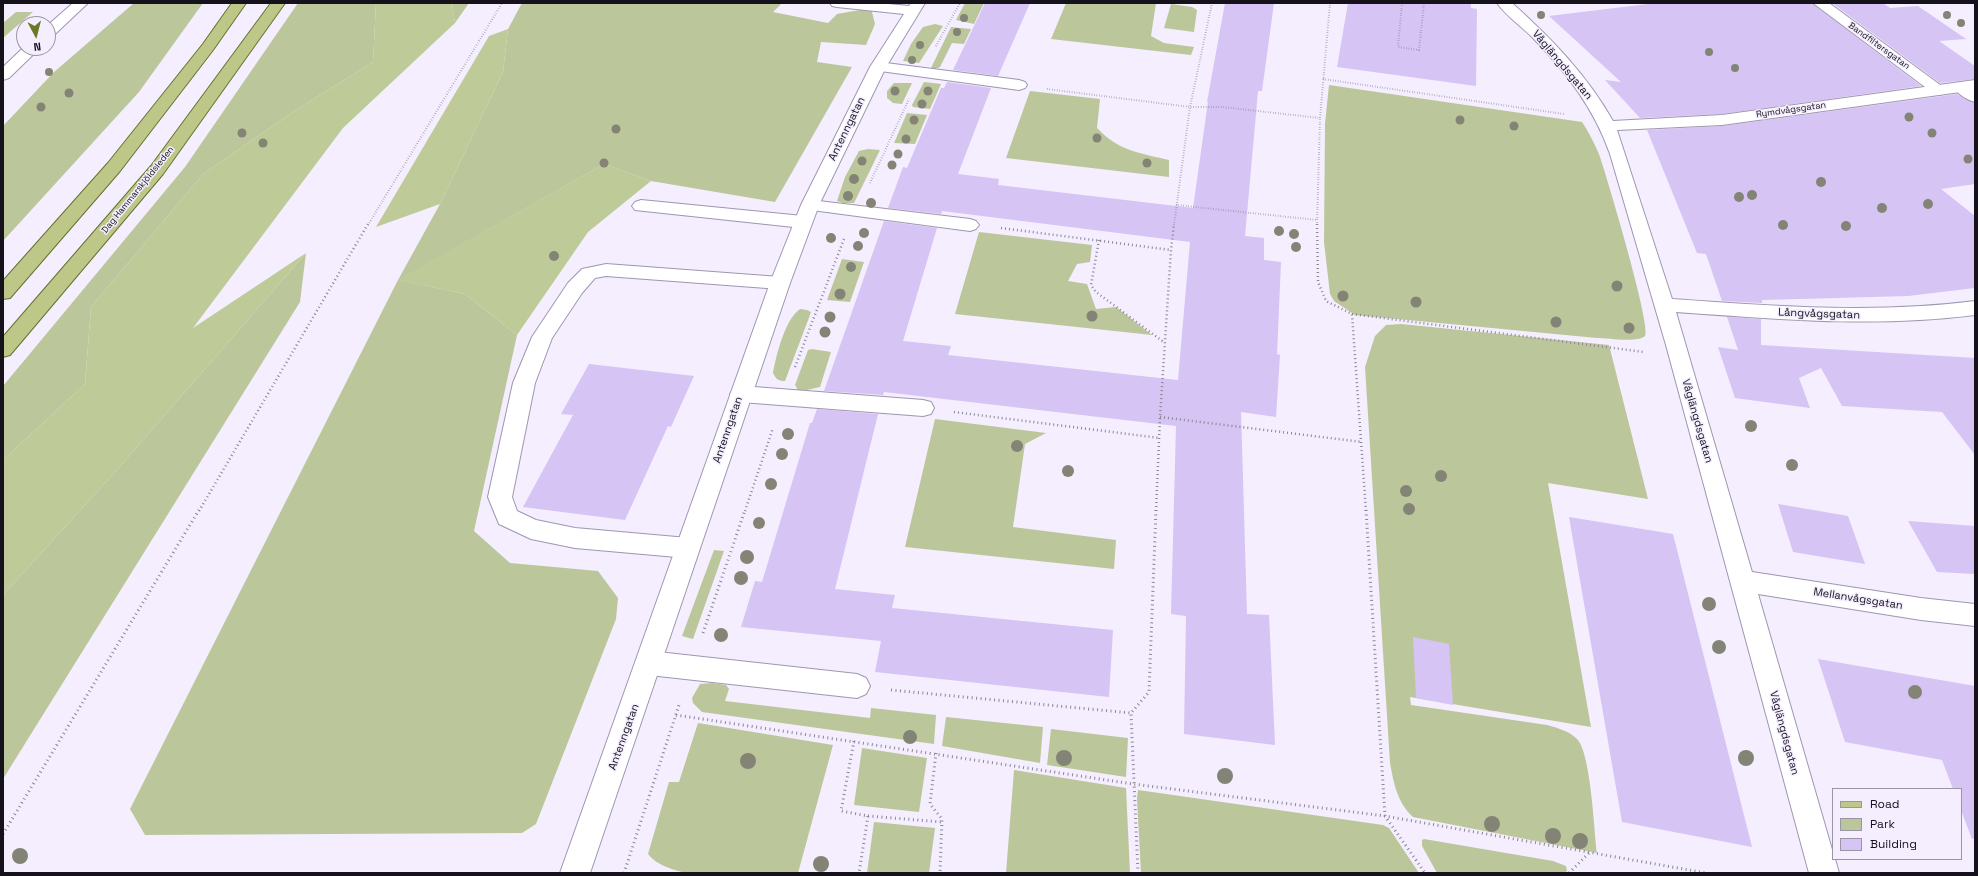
<!DOCTYPE html>
<meta charset="utf-8">
<style>
body{margin:0}
#map{position:relative;width:1978px;height:876px;overflow:hidden;background:#f4eeff;font-family:"Space Grotesk",sans-serif}
canvas{display:block}
.frame{position:absolute;inset:0;border:4px solid #16121c;pointer-events:none}
.legend{position:absolute;left:1832px;top:788px;width:130px;height:72px;box-sizing:border-box;background:#f4eeff;border:1px solid #9b96a4;margin:0;padding:5px 7px;list-style:none;font-size:12px;color:#16121c}
.legend li{display:flex;align-items:center;gap:8px;height:20px}
.legend b{width:20px;border:1px solid #9b96a4}
.north{position:absolute;left:16px;top:16px;width:40px;height:40px;box-sizing:border-box;background:#f4eeff;border:1px solid #9b96a4;border-radius:50%;rotate:173deg;font-size:11px;font-weight:700;line-height:16px;text-align:center;color:#16121c}
.north::after{content:'';display:block;margin:auto;width:14px;height:18px;background:#6b7926;clip-path:polygon(50% 0,100% 100%,50% 72%,0 100%)}
</style>
<div id="map">
<canvas width="1978" height="876"></canvas>
<div class="frame"></div>
<ul class="legend">
<li><b style="height:5px;background:#bdc888"></b>Road</li>
<li><b style="height:11px;background:#bcc69b"></b>Park</li>
<li><b style="height:11px;background:#d5c4f4"></b>Building</li>
</ul>
<div class="north">N</div>
</div>
<script>
const context = document.querySelector('canvas').getContext('2d');
context.lineJoin = 'round';
function paint(path, color) {
  context.fillStyle = color;
  context.fill(path, 'evenodd');
}
function stroke(path, color, width, dash) {
  context.strokeStyle = color;
  context.lineWidth = width;
  context.lineCap = dash ? 'butt' : 'round';
  context.setLineDash(dash || []);
  context.stroke(path);
}
function label(font, color, halo, rows, align = 'center') {
  context.font = font + ' "Space Grotesk",sans-serif';
  context.lineWidth = 3;
  context.setLineDash([]);
  context.textBaseline = 'middle';
  context.strokeStyle = halo;
  context.fillStyle = color;
  for (const [text, x, y, turn = 0] of rows) {
    context.save();
    context.translate(x, y);
    context.rotate((+turn || 0) * Math.PI / 180);
    context.textAlign = isNaN(turn) ? turn : align;
    if (halo) context.strokeText(text, 0, 0);
    context.fillText(text, 0, 0);
    context.restore();
  }
}
paint(new Path2D(`
 M134,3h69l-64,89 -136,149v-115l51,-54z
 M298,3h78l-3,59 -80,50 -90,62 -112,133 -6,77 -82,76v-74l182,-219z
 M452,3h17l-14,20z
 M522,3h260l-9,9 55,11 9,-9 34,-6 4,16 -9,21 -45,-3 -4,20 35,5 -77,135 -124,-21 -47,-17 -205,116 66,14 52,41 -43,196 36,32 88,8 20,27 -2,21 -80,205 -14,9 -377,2 -15,-26 268,-529 42,-76 63,-132 5,-43z
 M965,3h19l-10,21 -18,-4z
 M1066,3h90l-5,33 13,7 30,4 -3,8 -140,-16z
 M1171,4l21,3 5,3 -3,22 -30,-4z
 M16,12h17l-30,26v-15z
 M935,24l8,2 -24,37 -16,-2 8,-17 12,-17z
 M951,27l20,2 -7,15 -12,-1 -12,24 -7,3 -2,-2z
 M924,82l17,2 -11,25 -17,-2 -1,-2z
 M894,83h18l-10,21 -9,-1 -6,-5v-7z
 M1329,85l253,37c7,10 12,21 17,32 7,20 53,174 46,182 -7,7 -38,2 -48,2l-242,-23 -21,-14 -4,-7 -6,-52 1,-118z
 M1030,91l70,8 -3,29c22,23 42,25 72,32v17l-163,-19z
 M907,113l20,2 -12,29 -21,-1z
 M868,149l12,1 -26,53h-11l-6,-2 8,-24 14,-26z
 M979,232l113,13 -2,17 -13,2 -9,17 19,3 9,25 20,-2 36,28 -197,-21z
 M306,253l-6,49 -297,477v-184l113,-124z
 M842,259l22,3 -14,40 -23,-2z
 M800,309l7,1 4,2 -1,3 -25,66c-7,0 -9,-2 -12,-8 3,-17 12,-54 27,-64z
 M1401,324l208,21 39,154 -100,-16 43,244 -181,-30 1,8 136,20c11,3 22,6 30,14 14,14 17,91 20,114l-184,-36c-16,-15 -19,-33 -23,-54l-25,-396 10,-31 11,-11z
 M812,349l19,3 -11,35 -13,3h-9l-3,-5 13,-35z
 M935,419l111,14 -21,11 -12,83 103,13 -2,29 -209,-22z
 M714,550l10,1 -31,88 -11,-3z
 M712,683l14,2 3,4 -4,12 145,17 1,-10 65,7 -2,29 -232,-32 -9,-9 -1,-5 8,-14z
 M946,717l97,10 -3,36 -98,-17z
 M698,723l135,22 -35,128h-112c-13,-3 -30,-8 -38,-19l21,-72h10z
 M1051,729l77,9 -2,39 -79,-12z
 M862,748l65,10 -8,54 -65,-7z
 M1014,770l112,18 4,85h-124z
 M1138,790l245,35 6,3 30,45h-278l-4,-74z
 M874,822l61,6 -6,45h-62z
 M1424,839l129,22 13,5 1,5 -2,2h-128l-15,-27v-6z`), '#bcc69b');
paint(new Path2D(`
 M376,3h76l3,20 -112,105 -150,200 113,-75 -190,218 -113,124v-135l82,-76 6,-77 112,-133 90,-62 80,-50z
 M508,29l-5,43 -63,132 -64,23 113,-191z
 M604,164l47,17 -63,51 -71,103 -52,-41 -67,-14z`), '#beca98');
paint(new Path2D(`
 M985,3h45l-32,73 -45,-6z
 M1225,3h49l-12,88h-4l-13,145 19,2v22l17,2 -4,92 3,1 -4,62 -35,-5 6,202 22,1 6,130 -91,-11 2,-118 -15,-2 5,-188 -292,-34 -1,3 -59,-4 60,-170 53,7 -34,113 48,5 -3,9 230,25 12,-138 -248,-31 -1,3 -53,-6 15,-41 4,1 34,-80h3l3,-6 44,6 -33,86 41,5 -1,6 195,23 15,-106h-1z
 M1348,3h123v5l6,1 -1,77 -139,-19z
 M1656,3h156l109,83 -199,28 -82,4 -35,-38 16,2 -72,-66z
 M1832,3h51l7,5 28,-2 48,33 -27,2 36,25v13l-35,4z
 M1957,94l18,9v81l-34,5 34,27v72l-67,8 -146,4v3l-40,-2 -16,-47 -9,-1 -50,-123 75,-4z
 M1727,317l34,2v26l214,13v97l-33,-43 -100,-6 -21,-38 -22,10 11,30 -75,-10 -17,-51 20,3z
 M589,364l105,12 -23,51 -3,-1 -43,94 -102,-13 50,-92 -12,-1z
 M817,409l61,5 -43,175 60,6 -3,13 221,22 -4,67 -234,-25 6,-31 -140,-14 14,-46 7,1 48,-159h2z
 M1778,504l70,12 17,48 -72,-12z
 M1569,517l104,17 79,313 -130,-25z
 M1908,521l67,5v48l-38,-2z
 M1413,637l36,7 4,61 -37,-7z
 M1818,659l157,27v152l-3,1 -11,-29v-21h-8l-11,-29 -97,-18z`), '#d5c4f4');
const lane = new Path2D(`
 M73,3h15l-35,33 -5,1v-12z
 M1813,3h16l118,87 -2,3 -6,2 -6,-2z
 M24,47l16,1 -31,30 -6,2v-13z
 M878,62l141,18 6,2 2,3 -2,3 -6,2 -146,-20 -3,-3 3,-3z
 M1961,82l14,8v12c-8,-2 -17,-8 -22,-15l2,-3z
 M641,200l162,16 6,2 3,4 -3,4 -6,2 -168,-18 -3,-4 3,-4z
 M810,200l160,19 6,2 3,4 -3,4 -6,2 -166,-22 -3,-4 3,-4z
 M606,264l174,13 7,1 3,5 -3,5 -7,1 -174,-13 -11,2 -13,15 -30,45 -17,45 -23,114 5,14 19,9 39,8 113,10 8,3 4,7 -4,7 -8,3 -113,-10 -44,-9 -32,-15 -11,-27 25,-114 19,-46 36,-54 14,-14z
 M741,386l182,14 8,2 3,6 -3,6 -8,2 -182,-14 -8,-3 -3,-5 3,-5z
 M649,651l208,23 9,4 4,8 -4,8 -9,4 -208,-23 -9,-4 -4,-8 4,-8z`);
const street = new Path2D(`
 M830,3h48l31,3 2,-3h14l-39,64 -67,138 -29,78 -200,590h-30l210,-590 31,-78 69,-138 34,-53 -67,-7 -5,-1z
 M1497,3h15c39,35 75,72 101,118l109,-6 253,-35v10l-253,35 -105,5 55,169c102,7 201,15 303,2v14c-102,13 -197,4 -299,-3l76,260 169,26 54,6v22l-54,-6 -163,-26 75,259v6h2l4,14h-30l-143,-528 -56,-191c-16,-46 -44,-82 -78,-117 -11,-11 -26,-21 -35,-34z`);
const primary = new Path2D(`
 M232,3h14l-33,47 -93,121 -110,127 -7,1v-18l105,-118 95,-119z
 M271,3h14l-122,171 -153,181 -7,2v-20l148,-171z`);
stroke(lane, '#9f96b0', 2);
stroke(street, '#9f96b0', 2);
stroke(primary, '#66712e', 2);
stroke(new Path2D(`
 M1402,3l-4,44 21,3 5,-47
 M936,46l24,-43
 M1323,79l241,35
 M1047,89l143,18h32l98,11
 M870,183l39,-84
 M1176,205l141,15
 M368,225l134,-222
 M1174,225l16,-118 22,-104
 M1317,225l3,-107 10,-115`), '#8b8694', 2, [0.5, 2]);
stroke(new Path2D(`
 M1317,224l1,58 8,19 26,13 14,197
 M1001,228l170,22
 M1099,240l-8,45 5,7 69,51
 M1352,314l292,38
 M795,367l49,-128
 M954,412l206,26
 M1160,417l202,25
 M199,511l169,-287
 M745,511l28,-83
 M1156,511l4,-94 11,-167 3,-26`), '#8b8694', 2.5, [1, 3]);
stroke(new Path2D(`
 M1366,510l19,306 40,57
 M703,633l42,-123
 M891,690l240,23
 M676,715l457,69 252,32 321,57
 M854,741l-13,70 27,5 -9,57
 M936,753l-6,51 12,15 -2,54
 M868,816l74,6
 M3,834l196,-324
 M624,873l56,-171
 M1138,873l-7,-160 18,-21 7,-182
 M1569,873l21,-21`), '#8b8694', 3, [1, 3.5]);
paint(lane, '#fff');
paint(street, '#fff');
paint(primary, '#bdc888');
context.fillStyle = '#838476';
for (const [x, y, r] of [
 [1541,15,4],
 [1947,15,4],
 [964,18,4],
 [1961,23,4],
 [957,32,4],
 [920,45,4],
 [1709,52,4],
 [912,60,4],
 [1735,68,4],
 [49,72,4],
 [895,91,4.5],
 [928,91,4.5],
 [69,93,4.5],
 [922,104,4.5],
 [41,107,4.5],
 [1909,117,4.5],
 [914,120,4.5],
 [1460,120,4.5],
 [1514,126,4.5],
 [616,129,4.5],
 [242,133,4.5],
 [1932,133,4.5],
 [1097,138,4.5],
 [906,139,4.5],
 [263,143,4.5],
 [898,154,4.5],
 [1968,159,4.5],
 [862,161,4.5],
 [604,163,4.5],
 [1147,163,4.5],
 [892,165,4.5],
 [854,179,5],
 [1821,182,5],
 [1752,195,5],
 [848,196,5],
 [1739,197,5],
 [871,203,5],
 [1928,204,5],
 [1882,208,5],
 [1783,225,5],
 [1846,226,5],
 [1279,231,5],
 [864,233,5],
 [1294,234,5],
 [831,238,5],
 [858,246,5],
 [1296,247,5],
 [554,256,5],
 [851,267,5],
 [1617,286,5.5],
 [840,294,5.5],
 [1343,296,5.5],
 [1416,302,5.5],
 [1092,316,5.5],
 [830,317,5.5],
 [1556,322,5.5],
 [1629,328,5.5],
 [825,332,5.5],
 [1751,426,6],
 [788,434,6],
 [1017,446,6],
 [782,454,6],
 [1792,465,6],
 [1068,471,6],
 [1441,476,6],
 [771,484,6],
 [1406,491,6],
 [1409,509,6],
 [759,523,6],
 [747,557,7],
 [741,578,7],
 [1709,604,7],
 [721,635,7],
 [1719,647,7],
 [1915,692,7],
 [910,737,7],
 [1064,758,8],
 [1746,758,8],
 [748,761,8],
 [1225,776,8],
 [1492,824,8],
 [1553,836,8],
 [1580,841,8],
 [20,856,8],
 [821,864,8]
]) {
  context.beginPath();
  context.arc(x, y, r, 0, 2 * Math.PI);
  context.fill();
}
label('9px', '#16121c', '#f4eeff', [
 ["Bandfiltersgatan",1879,46,36],
 ["Rymdvågsgatan",1791,110,-8],
 ["Dag Hammarskjöldsleden",138,190,-51]
]);
label('11px', '#16121c', '#f4eeff', [
 ["Våglängdsgatan",1562,65,50],
 ["Antenngatan",847,129,-64],
 ["Långvågsgatan",1819,314,2],
 ["Våglängdsgatan",1697,421,74],
 ["Antenngatan",728,430,-71],
 ["Mellanvågsgatan",1858,599,9],
 ["Våglängdsgatan",1784,733,75],
 ["Antenngatan",624,737,-70]
]);
</script>
